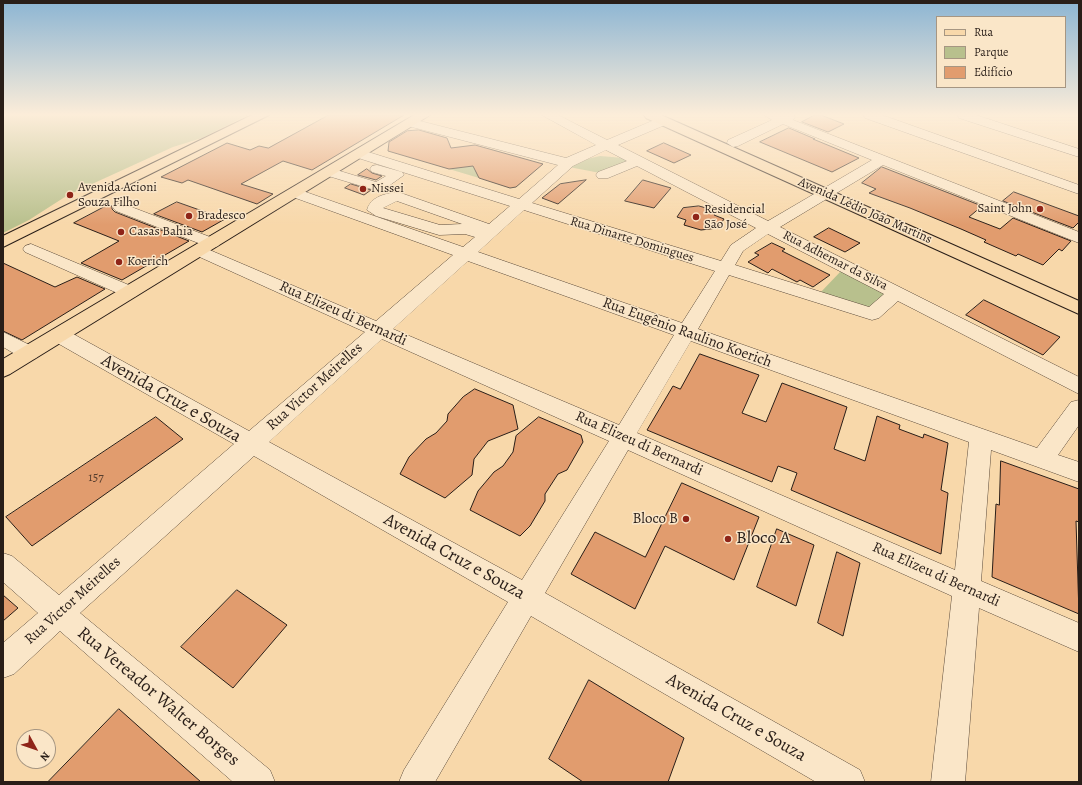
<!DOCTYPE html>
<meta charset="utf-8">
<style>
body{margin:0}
#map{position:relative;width:1082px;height:785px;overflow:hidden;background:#f8d8aa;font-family:Alegreya,serif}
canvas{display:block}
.frame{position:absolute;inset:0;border:4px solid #291e18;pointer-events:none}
.legend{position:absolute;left:936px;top:16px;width:130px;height:72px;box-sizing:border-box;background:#fae6c8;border:1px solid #a69682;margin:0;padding:5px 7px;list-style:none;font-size:12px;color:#291e18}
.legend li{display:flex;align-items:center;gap:8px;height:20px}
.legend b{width:20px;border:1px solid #a69682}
.north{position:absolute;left:16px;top:729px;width:40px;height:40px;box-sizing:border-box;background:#fae6c8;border:1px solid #a69682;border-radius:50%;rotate:130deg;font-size:11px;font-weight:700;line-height:16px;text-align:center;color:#291e18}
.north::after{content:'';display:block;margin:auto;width:14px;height:18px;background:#8f2418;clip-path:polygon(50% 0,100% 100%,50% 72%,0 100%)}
</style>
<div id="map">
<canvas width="1082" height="785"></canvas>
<div class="frame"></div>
<ul class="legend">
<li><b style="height:5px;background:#f8d8aa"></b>Rua</li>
<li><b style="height:11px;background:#b8c08d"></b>Parque</li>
<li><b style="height:11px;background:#e19c6e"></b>Edifício</li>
</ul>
<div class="north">N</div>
</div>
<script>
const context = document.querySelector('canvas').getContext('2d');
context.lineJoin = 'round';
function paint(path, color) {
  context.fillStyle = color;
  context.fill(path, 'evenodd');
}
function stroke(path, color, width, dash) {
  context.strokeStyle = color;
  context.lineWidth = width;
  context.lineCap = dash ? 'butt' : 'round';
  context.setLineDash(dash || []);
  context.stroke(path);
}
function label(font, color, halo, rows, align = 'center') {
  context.font = font + ' Alegreya,serif';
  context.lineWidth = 3;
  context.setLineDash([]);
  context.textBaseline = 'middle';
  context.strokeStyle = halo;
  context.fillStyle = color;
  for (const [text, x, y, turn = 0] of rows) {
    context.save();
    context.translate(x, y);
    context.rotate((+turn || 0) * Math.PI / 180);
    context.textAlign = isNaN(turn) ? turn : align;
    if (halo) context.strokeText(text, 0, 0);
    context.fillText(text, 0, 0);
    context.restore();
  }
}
paint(new Path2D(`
 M7,115h241l-46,23 -29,9 -105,48 -39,25 -26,13v-116z
 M600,156l24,2 7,3 -31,12 -31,-6 9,-6z
 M473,166l6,12 -30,-9z
 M842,270l46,23 -19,16 -50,-15z`), '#b8c08d');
const building = new Path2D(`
 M329,115h75l-92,55 -29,-9 -42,23 32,10 -16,10 -69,-24 -6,3 -21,-6 66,-34 23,7 9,-4 9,2z
 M815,115h6l23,9 -16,8 -26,-10z
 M789,128l26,11h-2l46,19 -27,14 -72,-30z
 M419,130l28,8 4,10 24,-3 68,19 -27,23 -6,1 -31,-10 -6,-12 -24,3 -61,-18 1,-9 18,-11z
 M664,143l27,12 -17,8 -27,-12z
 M882,167l100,39 -13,11 31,12 13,-11 58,23 -9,10 -3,-2 -16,16 -25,-11 -2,2 -32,-14 2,-2 -25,-11 -51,-21 -41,-15 7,-4 -14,-6z
 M367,169l5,4 10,3 -6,4 -18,-5z
 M586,180l-28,24 -16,-6 18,-14z
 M643,180l28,8 -17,20 -29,-7z
 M351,184l20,6 -7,5 -19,-7z
 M1014,192l65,24v6l-6,6 -70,-27z
 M177,202l48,17 -23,13 -48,-18z
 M108,205l4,1v3l3,3 74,29 -67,39 -41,-17 38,-22 -45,-18z
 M699,206l18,5 -3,4 10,4 -6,9 -17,2 -17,-5 2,-5 -9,-3 6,-9z
 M829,228l31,15 -15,9 -31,-15z
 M772,243l13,6 -3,2 48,24 -17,12 -13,-7 -3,2 -25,-13 -4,4 -20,-11 11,-7 -4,-2z
 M3,263l52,24 22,-10 28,12 -83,51 -19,-9z
 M984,300l76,37 -17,18 -77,-40z
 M700,354l59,21 -17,38 24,9 16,-39 65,24 -13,42 31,12 12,-45 23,9 -1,4 24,9 1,-4 24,9 -7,47 7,3 -7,61 -150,-64 6,-17 -19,-7 -6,16 -125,-52 26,-44 7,3z
 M475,389l38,16 5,24 -30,12 -14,18 -2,16 -27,23 -45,-24 9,-17 17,-18 10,-6 11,-12 1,-7 15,-17z
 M156,417l27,22 -151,107 -26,-29z
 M539,417l42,18 2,7 -16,28 -9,4 -13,20v7l-15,25 -10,10 -50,-26 8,-19 16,-19 9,-6 10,-14 3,-16z
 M1001,461l78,28v33l-3,-1 3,93 -87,-37 4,-73 3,1z
 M682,483l77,34 -25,63 -69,-34 -30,63 -64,-35 24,-42 50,25z
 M777,529l37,16 -18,61 -39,-19z
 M837,552l23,11 -17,73 -25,-13z
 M237,590l50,35 -54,63 -52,-41z
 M3,595l15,13 -15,13z
 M589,680l95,58 -16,44h-85l-34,-23z
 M119,709l47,42 35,31h-153z`);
paint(building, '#e19c6e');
stroke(building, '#291e18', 1);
const minor = new Path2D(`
 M542,115h16l49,25 52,-22h8l2,3 -2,3 -49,21 150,76 104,-61 -89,-36 -45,22 -5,1 -6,-4 1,-3 44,-20 -8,-5h30l1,2 -2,3 286,112v11l-196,-78 -103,62 299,150v17l-181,-93 -19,17 -7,2 -143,-45 -31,54 339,119 34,-46 8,-2v25l-21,30 21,7v20l-88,-32 -10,131 98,42v29l-100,-44 -14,174h-34l21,-186 -324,-146 -83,143 315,177 5,12h-49l-285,-166 -96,166h-36l5,-12 104,-168 -254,-146 -174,157 190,157 5,12h-42l-173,-151 -46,43 -11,4v-35l35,-30 -35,-31v-29l9,3 47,39 175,-151 -182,-104 -3,-5 3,-5 7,-1 7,1 183,101 116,-99 -172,-78 -2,-3 2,-3 6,-2 6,2 171,73 77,-66 -163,-59 -2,-3 2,-3h10l163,57 12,-10 -10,-3 -26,1 -63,-19 -9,-6c3,-13 19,-17 31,-18l91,32 21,-18 -155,-49 -2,-3 2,-3h10l154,48 39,-34 -150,-39 -2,-3 6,-4 154,39 30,-13zM606,150l21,11 -29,11 -2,3 2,3h10l29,-12 119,62 -25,17 -10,16 -189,-58 41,-37zM397,201l65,23 -22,1 -57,-17zM524,210l191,61 -33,52 -204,-71zM768,234l116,60 -15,13 -134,-42 8,-14zM468,261l206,74 -55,90 -226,-96zM382,339l227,102 -87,139 -253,-138zM691,341l278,101 -14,128 -318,-137z
 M863,115h19l197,70v9l-214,-76z
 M957,115h19l103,34v8l-120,-39z
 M377,165l25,7 2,3 -21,15 -5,1 -53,-16 -2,-3 2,-3 5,-1 46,14 10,-6 -14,-4 -2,-3 2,-3z
 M121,203l97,37 2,3 -2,3 -6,2 -6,-2 -90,-35 -3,-3 3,-3z
 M31,244l105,44 3,4 -3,4 -6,2 -6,-2 -99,-44 -2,-3 2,-3z
 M3,332l33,16 3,5 -3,5c-12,3 -22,-5 -33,-11z`);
const major = new Path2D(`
 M252,115h17l-266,132v-11z
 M414,115h16l-420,259 -7,3v-18z
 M644,115h17l418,186v13l-433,-196z`);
stroke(minor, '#5d4c3c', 1);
stroke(major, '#291e18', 2);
paint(minor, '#fae6c8');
paint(major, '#f8d8aa');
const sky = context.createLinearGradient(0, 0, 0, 225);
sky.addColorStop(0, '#8cb5d3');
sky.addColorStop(0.51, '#fcedd9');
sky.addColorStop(1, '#fcedd900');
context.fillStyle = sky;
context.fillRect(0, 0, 1082, 225);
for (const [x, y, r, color] of [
 [363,189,4,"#8f2418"],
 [70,195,4,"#8f2418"],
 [1040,209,4,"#8f2418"],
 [189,216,4,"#8f2418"],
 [696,217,4,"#8f2418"],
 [121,232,4,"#8f2418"],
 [119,262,4,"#8f2418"],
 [686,519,4,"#8f2418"],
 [728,539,4,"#8f2418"]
]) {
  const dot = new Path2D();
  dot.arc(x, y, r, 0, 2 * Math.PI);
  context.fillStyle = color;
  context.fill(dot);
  stroke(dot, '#fae6c8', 1.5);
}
label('13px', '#291e18', '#fae6c8', [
 ["Avenida Acioni",78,188],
 ["Souza Filho",78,203],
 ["Nissei",371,189],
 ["Saint John",1032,209,"right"],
 ["Residencial",704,210],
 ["São José",704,225],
 ["Bradesco",197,216],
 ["Casas Bahia",129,232],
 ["Koerich",127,262]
], 'left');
label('13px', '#291e18', '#fae6c8', [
 ["Avenida Lédio João Martins",865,211,24],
 ["Rua Dinarte Domingues",632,240,17],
 ["Rua Adhemar da Silva",835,261,27]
]);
label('13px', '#573e2e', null, [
 ["157",96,478]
]);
label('15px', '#291e18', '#fae6c8', [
 ["Rua Elizeu di Bernardi",343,314,24],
 ["Rua Eugênio Raulino Koerich",687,333,20],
 ["Rua Victor Meirelles",315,387,-42],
 ["Rua Elizeu di Bernardi",639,444,24],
 ["Rua Elizeu di Bernardi",936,575,24],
 ["Rua Victor Meirelles",73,601,-42]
]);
label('15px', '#291e18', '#fae6c8', [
 ["Bloco B",678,519]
], 'right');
label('18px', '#291e18', '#fae6c8', [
 ["Avenida Cruz e Souza",171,399,30],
 ["Avenida Cruz e Souza",454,557,29],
 ["Rua Vereador Walter Borges",158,697,40],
 ["Avenida Cruz e Souza",736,718,30]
]);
label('18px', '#291e18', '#fae6c8', [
 ["Bloco A",736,539]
], 'left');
</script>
